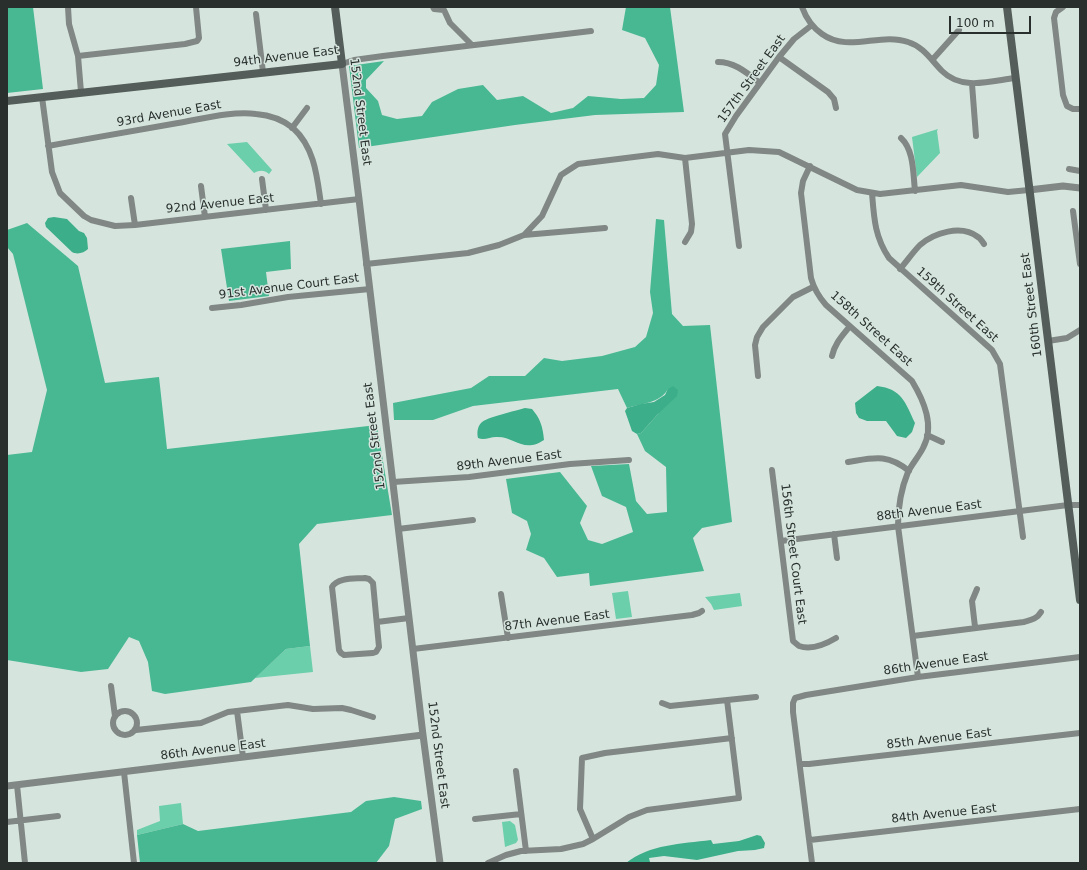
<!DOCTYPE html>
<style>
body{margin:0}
#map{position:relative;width:1087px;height:870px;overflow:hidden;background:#d5e5de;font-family:"DejaVu Sans",sans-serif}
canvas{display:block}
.frame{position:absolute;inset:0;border:8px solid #292f2d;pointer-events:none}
.scale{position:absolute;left:949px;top:16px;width:82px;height:18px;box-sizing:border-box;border:2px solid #292f2d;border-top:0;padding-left:5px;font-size:12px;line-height:14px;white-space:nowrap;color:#292f2d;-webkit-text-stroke:3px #d5e5de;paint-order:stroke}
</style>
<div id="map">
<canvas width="1087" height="870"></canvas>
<div class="frame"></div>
<div class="scale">100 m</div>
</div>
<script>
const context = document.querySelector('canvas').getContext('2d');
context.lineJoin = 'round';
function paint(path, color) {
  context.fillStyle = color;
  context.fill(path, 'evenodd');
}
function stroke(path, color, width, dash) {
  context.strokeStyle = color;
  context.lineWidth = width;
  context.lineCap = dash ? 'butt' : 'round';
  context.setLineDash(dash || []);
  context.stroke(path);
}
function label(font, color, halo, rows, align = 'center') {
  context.font = font + ' "DejaVu Sans",sans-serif';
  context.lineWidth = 3;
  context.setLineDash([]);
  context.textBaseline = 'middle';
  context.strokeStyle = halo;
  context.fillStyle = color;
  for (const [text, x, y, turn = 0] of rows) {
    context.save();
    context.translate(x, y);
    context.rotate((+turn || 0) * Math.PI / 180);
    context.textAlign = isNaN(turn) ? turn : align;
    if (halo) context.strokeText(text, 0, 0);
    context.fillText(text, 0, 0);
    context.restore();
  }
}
paint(new Path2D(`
 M938,129l-1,2 3,22 -23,24 -5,-40z
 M247,142l25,28 -3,4c-5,-4 -9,-4 -15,-1l-27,-29z
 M628,591l4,26 -16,2 -4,-26z
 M740,593l2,13 -28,4 -3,-6 -6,-7z
 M310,646l3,26 -58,6 31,-29z
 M181,803l2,21 -46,11v-5l23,-9 -1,-15z
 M510,821l5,4 3,15 -2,3 -11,4 -3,-25z`), '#6bcfab');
paint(new Path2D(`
 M7,7h26l10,82 -36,4z
 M626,7h44l14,105 -89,3 -80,10 -156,23 -10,-82 35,-5 -18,19v8l12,13 4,14 15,4 25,-3 10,-14 26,-13 25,-4 14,15 26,-4 28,17 22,-5 15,-12 33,3 23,-1 12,-13 3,-20 -14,-27 -23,-8z
 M656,219l8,1 8,94 11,12 27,-1 22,197 -30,6 -9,10 11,33 -114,15 -1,-13 -32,4 -13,-19 -18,-8 5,-16 -4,-13 -15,-8 -6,-34 54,-7 27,34 -7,17 8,17 14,4 31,-12 -7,-25 -24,-11 -11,-30 38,-2 7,37 11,13 20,-2 -1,-45 -21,-16 -8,-17 4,-1 17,-19 10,-25c-9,15 -26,14 -41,19l-9,-19 -145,17 -40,14h-39l-1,-17 78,-15 18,-12h36l19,-18 18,3 40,-5 33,-9 11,-10 7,-24 -3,-21z
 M27,223l51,43 27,117 54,-6 8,72 210,-24 15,90 -75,9 -18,20 11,102 -24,3 -35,33 -86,12 -13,-3 -4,-29 -9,-21 -10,-4 -21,32 -27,3 -74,-12v-205l25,-3 15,-62 -34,-136 -6,-7v-17z
 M290,241l1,28 -25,3 3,24 -40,5 -8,-52z
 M394,797l27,4 1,8 -27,10 -6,27 -13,17h-236l-3,-28 46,-11 15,7 153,-19 15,-11z`), '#48b892');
paint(new Path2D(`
 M54,217l13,2 12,12 5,2 3,5 1,11c-4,4 -11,6 -16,3l-26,-25 -1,-4 3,-5z
 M673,386l5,4 -1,6 -19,18 -17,19 -4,1 -5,-3 -7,-20 2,-3 14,-4 13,-2 11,-7 3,-6z
 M877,386c25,3 28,16 38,37l-3,9 -6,6 -9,-2 -11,-15h-19l-8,-3 -3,-5 -1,-10z
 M525,408l7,1c8,9 11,18 12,31 -21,14 -29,-4 -48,-3 -6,0 -12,4 -18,1 -1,-4 -1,-11 3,-15 5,-6 35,-12 44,-15z
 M757,835l4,1 4,7 -1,5 -9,2 -17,1 -41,9 -33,-4 -15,2 1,4 -2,1h-22c24,-19 55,-19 85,-23l2,4 26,-3z`), '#3cae89');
stroke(new Path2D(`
 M68,7l1,17 9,32 3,36
 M433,7l1,2 10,1 6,13 21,21
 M802,7c4,11 10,20 20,27 26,19 58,-2 86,8 16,5 23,18 34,29 20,20 49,10 73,7
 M1063,7l-7,5 -2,6 9,77 4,11 6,3h7
 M256,14l7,58
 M78,56l107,-12 12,-3 2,-3 -3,-31
 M779,57l49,35 6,7 2,9
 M933,59l26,-29
 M718,62c17,0 29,11 42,21
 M342,64l12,-4 29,-4 208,-25
 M972,84l4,52
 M42,97l10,75 8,21 24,23 7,4 24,6 20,-1 224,-26
 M292,128l15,-20
 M901,138c13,12 12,35 14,53
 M48,146c43,-8 86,-15 130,-23 24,-4 53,-12 78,-9 13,1 27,6 37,14 22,20 24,49 28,76
 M685,158l7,66 -1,8 -6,10
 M810,166l-7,15 -2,12 10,85c3,11 8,19 15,27l86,76c12,20 23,45 11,67 -4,8 -11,16 -15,24 -7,17 -10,35 -10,54l20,151
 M1069,169l11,2
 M262,179l4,31
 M201,186l4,31
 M872,193c2,26 3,44 17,65l103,92 8,14 23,173
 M131,198l4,27
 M1073,211l7,53
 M524,235l18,-19 19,-41 17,-11 80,-10 27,4 64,-8 30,2 78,38 23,4 81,-9 47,7 21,-2
 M739,246l-14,-112 11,-18 43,-59 15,-18 18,-14
 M366,264l102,-11 31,-8 25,-10 81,-7
 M900,269c7,-8 13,-17 20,-24 14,-12 41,-21 58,-8 2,1 4,4 6,7
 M212,308l29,-3 47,-8 82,-8
 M1048,341l19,-3 13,-8
 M832,356c3,-13 10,-20 18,-30
 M758,376l-3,-31 2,-8 6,-10 30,-30 20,-10
 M927,435l15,7
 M848,462c25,-4 39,-9 61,9
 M772,470l21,171 6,5c12,4 27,-2 37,-8
 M393,482l76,-5 101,-13 59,-4
 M398,529l75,-9
 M834,534l3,24
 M781,541l287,-36h12
 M365,578l4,1 4,4 6,64 -3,5 -3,1 -29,2 -3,-2 -2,-3 -7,-63c6,-10 23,-8 33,-9z
 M501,594l7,44
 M377,622l32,-4
 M975,627l-3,-26 5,-12
 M913,636l111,-14c7,-2 13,-3 17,-10
 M413,649l279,-34 7,-2 3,-2
 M111,686l4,30
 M662,703l8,3 86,-9
 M113 723a12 12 0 1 1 24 0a12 12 0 1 1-24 0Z
 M237,711l6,46
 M136,730l65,-7 27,-11 60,-7 25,4 29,-1 9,2 22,7
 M801,764h8l271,-31
 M516,771l10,80
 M124,772l10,91
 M17,785l8,78
 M475,819l46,-5
 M7,822l51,-6
 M593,839l-13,-30 2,-51 23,-5 127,-15
 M810,840l270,-31
 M488,863l18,-8 15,-4 40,-2 22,-5 10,-5 36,-22 18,-7 92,-12 -12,-98
 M812,863l-19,-151v-9l2,-5 11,-3 112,-18 162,-20`), '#818784', 6);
stroke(new Path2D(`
 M342,64l17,135 64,536 17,128
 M1029,190l34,-4 17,2
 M7,786l416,-51`), '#818784', 7);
stroke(new Path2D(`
 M1007,7l73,593
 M7,101l335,-37 -7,-57`), '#545d59', 8);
label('12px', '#292f2d', '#d5e5de', [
 ["94th Avenue East",286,57,-7],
 ["157th Street East",752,79,-54],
 ["152nd Street East",360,112,83],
 ["93rd Avenue East",169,114,-10],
 ["92nd Avenue East",220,204,-6],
 ["91st Avenue Court East",289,287,-7],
 ["159th Street East",957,305,42],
 ["160th Street East",1032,305,-97],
 ["158th Street East",871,329,42],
 ["152nd Street East",375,436,-97],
 ["89th Avenue East",509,461,-7],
 ["88th Avenue East",929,511,-7],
 ["156th Street Court East",793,554,83],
 ["87th Avenue East",557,621,-7],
 ["86th Avenue East",936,664,-8],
 ["85th Avenue East",939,739,-7],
 ["86th Avenue East",213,750,-7],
 ["152nd Street East",438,755,83],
 ["84th Avenue East",944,814,-6]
]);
</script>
